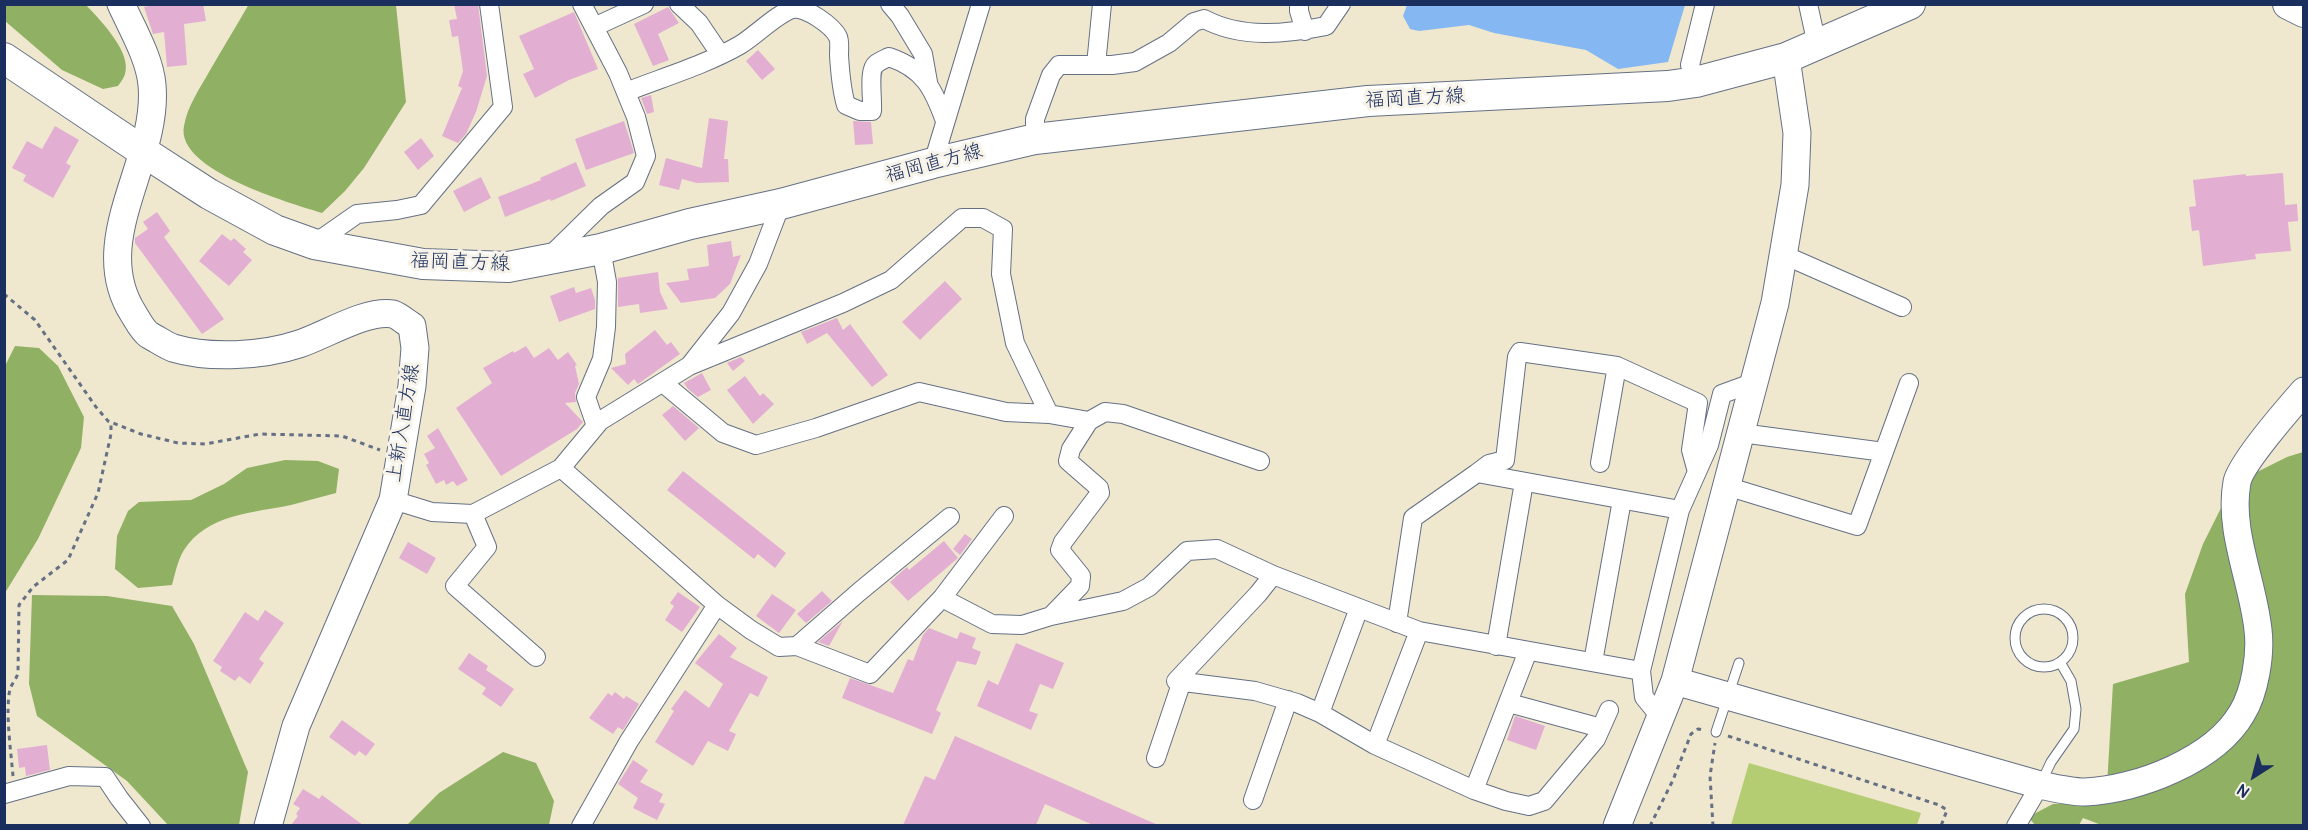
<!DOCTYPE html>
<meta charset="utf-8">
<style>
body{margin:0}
#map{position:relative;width:2308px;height:830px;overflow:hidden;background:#efe8ce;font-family:Pangolin,sans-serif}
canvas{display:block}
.frame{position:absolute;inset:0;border:6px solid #1b2f5e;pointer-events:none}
.north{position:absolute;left:2224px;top:746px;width:60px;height:60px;-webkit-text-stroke:4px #f7f3e8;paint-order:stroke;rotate:216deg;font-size:16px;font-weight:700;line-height:24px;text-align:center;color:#1b2f5e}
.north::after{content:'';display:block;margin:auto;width:21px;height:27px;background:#1b2f5e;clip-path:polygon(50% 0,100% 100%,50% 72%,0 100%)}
</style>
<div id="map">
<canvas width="2308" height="830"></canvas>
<div class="frame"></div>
<div class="north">N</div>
</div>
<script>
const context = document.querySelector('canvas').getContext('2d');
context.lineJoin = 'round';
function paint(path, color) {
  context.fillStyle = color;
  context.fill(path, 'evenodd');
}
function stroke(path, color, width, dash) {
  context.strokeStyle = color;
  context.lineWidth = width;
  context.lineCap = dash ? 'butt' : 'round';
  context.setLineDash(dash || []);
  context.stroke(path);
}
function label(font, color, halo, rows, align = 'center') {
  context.font = font + ' Pangolin,"Klee One",sans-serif';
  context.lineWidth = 6;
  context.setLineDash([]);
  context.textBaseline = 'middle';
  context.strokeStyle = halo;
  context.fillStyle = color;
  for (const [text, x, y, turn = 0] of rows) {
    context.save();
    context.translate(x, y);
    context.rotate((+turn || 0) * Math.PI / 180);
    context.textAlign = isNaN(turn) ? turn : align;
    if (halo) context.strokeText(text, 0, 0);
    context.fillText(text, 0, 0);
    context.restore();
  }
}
paint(new Path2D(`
 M1749,763l172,50 -4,12h-186z`), '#b5cd72');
paint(new Path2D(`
 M249,4l147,1 10,97 -42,66 -19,23 -23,22c-32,-10 -147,-43 -138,-87 3,-19 16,-38 25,-54 13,-23 27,-45 40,-68z
 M4,5h82c14,15 46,47 39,69 -1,4 -5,9 -7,12l-15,3 -41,-19 -57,-49z
 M15,346l24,2 19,18 26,51 -3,31 -43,91 -33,54 -1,-225z
 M2303,452v373l-199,1 -21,-8 -4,7 -43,1 -8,-9 25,-13 53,-2 7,-118 76,-22 -4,-68 18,-50 30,-60 54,-27z
 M285,460l33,1 21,8 -3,24c-15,4 -30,8 -45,12 -38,8 -84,9 -107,45 -6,9 -9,24 -12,35l-34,3 -23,-19 2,-33 11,-25 11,-9 52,-2 33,-16 23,-16z
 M32,595l75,1 65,10 22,38 54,128 -9,53h-71l-41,-44 -90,-65 -8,-32z
 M503,752l33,11 18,38 -5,24h-142l32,-32z`), '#90b064');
paint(new Path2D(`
 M1407,5l278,-1v1l-17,57 -50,7 -32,-19 -92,-17 -25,-8 -50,6 -9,-2 -7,-13z`), '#85b8f2');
paint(new Path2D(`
 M157,4h46l3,17 -22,3 3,41 -20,2 -3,-35 -11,2 -9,-27z
 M454,4h24l9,72 -11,36 -10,22 -8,9 -16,-7 20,-48 -4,-2 5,-15 -5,-35 -6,1 -3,-17 8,-1z
 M668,7l11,16 -21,11 11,26 -16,6 -19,-42z
 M574,12l24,57 -29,11 -34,18 -12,-24 11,-5 -15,-33z
 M758,50l17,19 -13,11 -16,-19z
 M651,95l3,17 -7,2 -6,-16z
 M709,118l19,3 -4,38h4l1,23 -32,1 -15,-4 -3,11 -20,-5 7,-27 36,10z
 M624,121l10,32 -48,17 -11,-31z
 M853,121l18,1 2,22 -18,1z
 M55,126l24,14 -13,23 5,3 -18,32 -30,-17 3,-6 -14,-7 15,-27 15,8z
 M421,138l13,18 -16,14 -14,-18z
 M576,162l10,24 -35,15 -1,-2 -45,18 -7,-20 43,-17 -1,-2z
 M2283,173l2,32 12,-1 1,17 -10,1 3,29 -36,3 1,5 -53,7 -4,-36 -7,1 -3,-24 7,-1 -3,-26 53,-6v2z
 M481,177l10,21 -27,14 -11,-21z
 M157,212l13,19 -6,6 60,82 -22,15 -67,-91v-5l13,-9 -5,-7z
 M222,234l9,7 3,-3 12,11 -3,3 9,8 -23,26 -30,-25z
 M731,241l2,16 8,-2 -11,29 -15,14 -34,5 -15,-20 23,-3 -2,-11 22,-3 -2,-21z
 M658,272l2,20 8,17 -28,4 -1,-9 -21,3v-29z
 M945,281l17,18 -42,41 -18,-18z
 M574,287l2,6 15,-5 4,12v9l-36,13 -9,-26z
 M837,318l6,12 7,-6 38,51 -16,12 -45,-54 -20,11 -6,-12z
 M655,330l12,15 4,-3 9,12 -42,30 -4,-5 -6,6 -17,-17 15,-4 -1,-10z
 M526,346l8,12 15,-10 9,12 10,-8 9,13 -2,1 4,18 -4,9 1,9 -11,1 18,19 -6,7 -76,47 -45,-68 36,-25 -9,-15 30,-17 1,2z
 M741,357l4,4 -12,10 -6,-8z
 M702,373l9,17 -13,7 -10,-8 -4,-6z
 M745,376l15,20 3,-3 11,11 -21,20 -26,-34z
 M673,406l26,22 -14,13 -23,-26z
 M438,428l30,52 -11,6 -4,-5 -7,4 -2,-5 -8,4 -10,-19 3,-2 -5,-9 11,-6 -8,-12z
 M683,471l103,82 -11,15 -17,-14 -4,5 -87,-69z
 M965,534l7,5 -12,16 -7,-6z
 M944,541l14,17 -50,43 -18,-19 17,-15 2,3z
 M408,542l28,16 -9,16 -28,-16z
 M822,591l10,10 -26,22 -9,-9z
 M678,592l22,15 -18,25 -17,-12 9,-14 -4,-3z
 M772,594l24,16 -17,23 -23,-17z
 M265,610l19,13 -25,36 5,4 -14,21 -11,-8 -4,5 -15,-10 2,-4 -9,-6 32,-49 13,9z
 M843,621l-14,25 -11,-4z
 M929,628l28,11 3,-7 16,6 -4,10 9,4 -5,13 -19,-4 -21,49 5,3 -9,21 -90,-36 8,-20 43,15 15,-34 5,2 10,-26z
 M719,634l18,14 -7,9 38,20 -10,20 -8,-4 -21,38 7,3 -8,17 -20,-10 -15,25 -38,-24 19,-31 -3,-2 14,-19 24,18 14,-24 -28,-21z
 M1016,643l48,20 -11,26 -13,-5 -11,27 9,3 -7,16 -54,-24 11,-26 10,5z
 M469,653l19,13 -2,4 28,19 -13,18 -19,-13 4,-6 -28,-19z
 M615,692l9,7 2,-3 13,8 -16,26 -5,-3 -5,7 -24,-16 19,-25 4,3z
 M1515,716l30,10 -9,24 -29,-10z
 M342,720l33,24 -9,12 -7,-5 -4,5 -26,-19z
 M955,736l203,89h-65l-48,-21 -9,21h-133l22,-49 10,4z
 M47,745l3,25 -24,6 -1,-9 -6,1 -2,-19z
 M633,760l15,10 -8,12 23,12 -4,8 6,2 -8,16 -24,-12 5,-10 -20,-14z
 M303,789l16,10 3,-4 41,30h-72l7,-9 -2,-2 4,-6 -7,-4z`), '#e2afd3');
const lane = new Path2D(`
 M2015 638a29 29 0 1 1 58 0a29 29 0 1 1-58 0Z
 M1716,732l23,-69
 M2041,783l10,-21 23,-33 2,-20 -5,-28 -11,-19`);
const street = new Path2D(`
 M679,4l20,19 21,31
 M890,4l10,12 23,38 5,28
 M1299,4v7l6,20
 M1808,4l9,41
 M594,27l50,-23
 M1096,65l6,-61
 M1696,82l-6,-17 15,-61
 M626,92c38,-15 79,-27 114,-47 15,-9 39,-33 53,-36 12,-3 40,17 45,28 2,4 1,13 1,18 1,17 2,33 7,50l14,6h12c1,-11 -4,-41 4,-47 4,-3 9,-5 13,-7 35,12 44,31 56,64
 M1035,139v-20l16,-44 8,-10h53l23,-3 34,-19 25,-21 10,-3c38,20 82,15 122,7l15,-22
 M933,163l48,-159
 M314,244l43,-30 40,-4 24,-5 82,-98 -14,-103
 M1784,255l118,52
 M549,257l52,-51 34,-24 11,-26 -10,-39 -18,-44 -36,-69
 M690,365l41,-52 27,-49 23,-60
 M663,383l60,50 33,12 60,-17 103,-36 87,20 43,2 40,7 16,-9 18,2 137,47
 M596,426l-10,-29 16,-38 4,-32 1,-45 -6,-33
 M1741,433l143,19
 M1600,463l17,-97
 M561,468l156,137 34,25 28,17 18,-1 73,28 72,-76 50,26 30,1 29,-9 72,-15 26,-14 38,-36 30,-2 56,26 146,56 222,40
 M1477,473l12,-9 16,-4 12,-103 3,-5 97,14 81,37 -7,47 6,22
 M1726,486l131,40 52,-143
 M393,500l39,12 41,2 88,-46 39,-47 89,-55 154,-63 48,-23 71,-62h21l20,11 -2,45 14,69 34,71
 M473,514l14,33 -32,39 81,71
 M1273,575l-15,19 -82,87 79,10 42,12 23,10 55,32 99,45 32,11 23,5 15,-5 52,-62 13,-29
 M942,598l62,-82
 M1051,616l29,-30 1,-10 -21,-26 3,-8 37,-49 -1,-5 -31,-27 3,-12 18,-28
 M1397,623l16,-105 64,-45 203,37
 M797,646l62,-54 91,-75
 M1496,646l28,-164
 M1593,662l29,-162
 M1509,703l92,25
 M1320,713l39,-105
 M1661,718l-17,-21 -3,-26 39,-161 29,-65 13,-51 33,-12
 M1375,745l44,-114
 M1156,758l26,-77
 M1474,790l54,-139
 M4,794l65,-18 36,1 14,21 22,28
 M1253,800l35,-100
 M581,826l48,-85 88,-136
 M2016,826l24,-41`);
const secondary = new Path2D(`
 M121,4c11,24 29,55 31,81 7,77 -65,155 -19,228 5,8 9,17 16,22 8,4 16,10 24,13 37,11 90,8 126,-4 25,-8 68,-35 94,-30 6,2 14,9 19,12l3,22 -3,38 -19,114 -97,226 -28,100
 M1675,681l365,104c14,3 30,7 45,7 52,-2 130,-32 157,-79 13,-21 19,-59 16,-83 -5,-49 -30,-99 -21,-148 4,-19 52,-74 67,-91
 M1617,826l58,-145 100,-378 20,-118 2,-52 -11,-75`);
const primary = new Path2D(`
 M2288,4l16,8
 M4,58l140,94 65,42 66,36 39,14 109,20 85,3 93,-18 89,-25 91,-20 152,-41 102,-24 333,-38 300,-15 28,-4 90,-24 124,-54`);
stroke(lane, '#657085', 11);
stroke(street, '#657085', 20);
stroke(secondary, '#657085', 29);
stroke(primary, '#657085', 32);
stroke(new Path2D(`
 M4,294l31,26 61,87 12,14 33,13 37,9 27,1 55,-10 82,2 38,14
 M1728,736l211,69 8,5 -6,16
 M13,776c-2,-24 -8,-65 -3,-87 2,-6 7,-10 8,-17l1,-67 14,-18 35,-27 30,-67 13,-59v-12
 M1650,826l23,-46 18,-46 7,-5 6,1
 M1713,826l-3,-50 5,-33`), '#657085', 3, [4.5, 4.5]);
stroke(lane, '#fff', 9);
stroke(street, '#fff', 18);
stroke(secondary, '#fff', 27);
stroke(primary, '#fff', 30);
label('20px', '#1b2f5e', '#f7f3e8', [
 ["福岡直方線",1415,99,-3],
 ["福岡直方線",934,164,-15],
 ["福岡直方線",460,263,2],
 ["上新入直方線",404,423,-81]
]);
</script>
